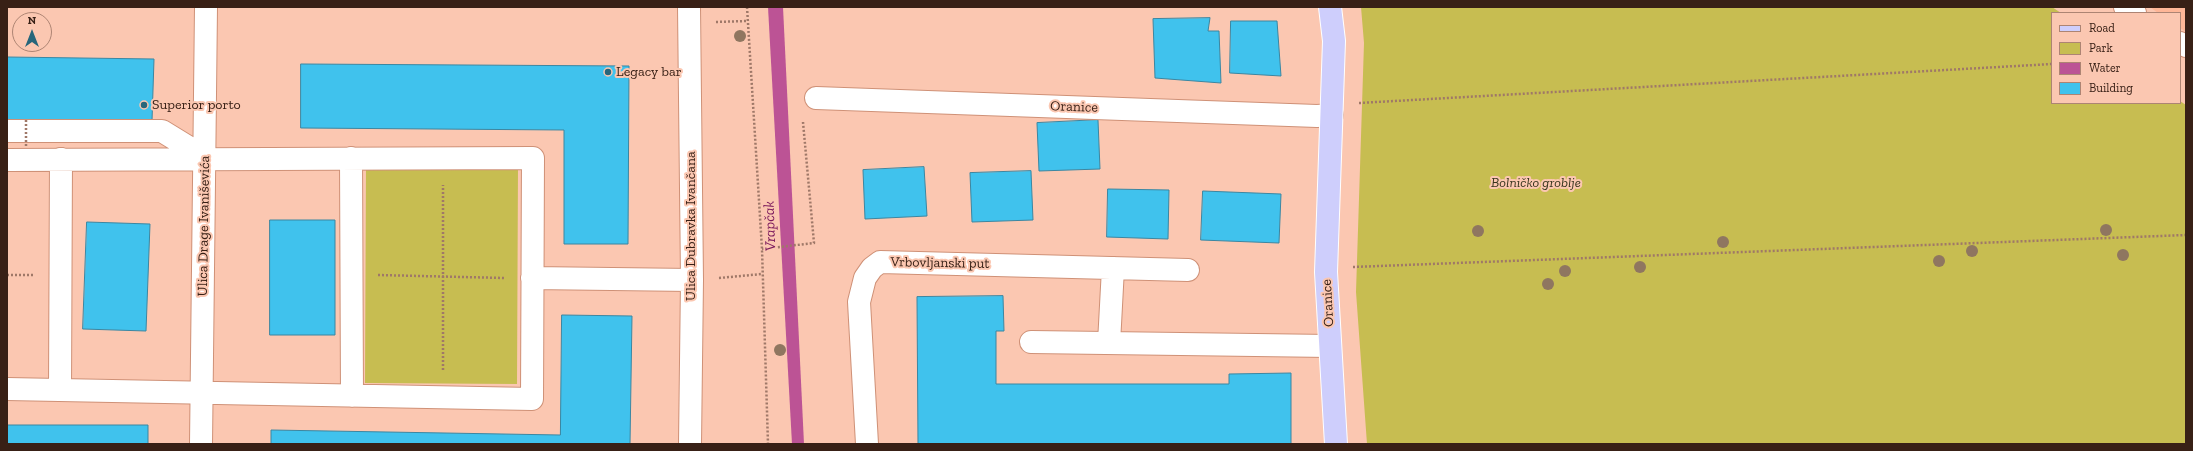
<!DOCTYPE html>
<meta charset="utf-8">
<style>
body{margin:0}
#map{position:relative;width:2193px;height:451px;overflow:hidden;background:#fbc7b1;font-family:"Zilla Slab",serif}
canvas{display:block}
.frame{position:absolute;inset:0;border:8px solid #382016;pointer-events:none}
.legend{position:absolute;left:2051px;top:12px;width:130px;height:92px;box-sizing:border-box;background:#fbc7b1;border:1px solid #ad8473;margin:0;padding:5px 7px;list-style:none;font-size:12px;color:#382016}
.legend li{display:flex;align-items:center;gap:8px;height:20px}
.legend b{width:20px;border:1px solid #ad8473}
.north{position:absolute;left:12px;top:12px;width:40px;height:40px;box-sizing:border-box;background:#fbc7b1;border:1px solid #ad8473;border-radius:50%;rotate:0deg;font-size:11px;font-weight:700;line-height:16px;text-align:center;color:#382016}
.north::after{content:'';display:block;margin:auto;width:14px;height:18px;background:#27667b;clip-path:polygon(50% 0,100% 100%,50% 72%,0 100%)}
</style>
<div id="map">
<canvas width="2193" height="451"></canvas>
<div class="frame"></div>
<ul class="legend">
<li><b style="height:5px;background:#cecefc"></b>Road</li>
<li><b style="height:11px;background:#c7bd51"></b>Park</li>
<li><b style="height:11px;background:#bc5395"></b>Water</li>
<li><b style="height:11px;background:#40c2ed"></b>Building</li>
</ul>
<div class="north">N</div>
</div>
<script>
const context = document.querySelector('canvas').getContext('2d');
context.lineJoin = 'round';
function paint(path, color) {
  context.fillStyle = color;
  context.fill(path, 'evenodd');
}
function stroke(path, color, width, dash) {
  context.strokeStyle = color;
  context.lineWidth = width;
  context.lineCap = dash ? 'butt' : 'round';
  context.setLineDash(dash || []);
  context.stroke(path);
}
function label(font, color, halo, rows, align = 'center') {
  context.font = font + ' "Zilla Slab",serif';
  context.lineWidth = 4;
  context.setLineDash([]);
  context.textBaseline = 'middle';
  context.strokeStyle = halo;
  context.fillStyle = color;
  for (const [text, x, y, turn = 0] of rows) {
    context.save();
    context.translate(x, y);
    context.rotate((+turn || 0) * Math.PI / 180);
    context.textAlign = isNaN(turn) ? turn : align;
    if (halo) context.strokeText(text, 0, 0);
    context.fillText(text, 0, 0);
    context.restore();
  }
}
paint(new Path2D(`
 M2150,7h36v25l-6,-4v-15h-22z`), '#feb697');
paint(new Path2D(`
 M1361,7h691l9,6h-9v90h128v-2l6,4v339h-819l-11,-152 8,-249z
 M366,165l152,1 -1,218 -152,-1z`), '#c7bd51');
paint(new Path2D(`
 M768,7h15l21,437h-12z`), '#bc5395');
const building = new Path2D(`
 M1210,18l-2,13h11l2,52 -66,-5 -2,-59z
 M1231,21h46l4,55 -51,-3z
 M7,57l147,2 -2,62 -145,-1z
 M301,64l328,2 -1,178h-64v-114l-263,-2z
 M1098,120l2,49 -61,2 -2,-48z
 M924,167l3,49 -62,3 -2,-49z
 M1031,171l2,49 -61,2 -2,-49z
 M1108,189l61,1 -1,49 -61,-2z
 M1203,191l78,3 -2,49 -78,-3z
 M270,220h65v115h-65z
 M87,222l63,2 -4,107 -63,-2z
 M1003,296l1,35h-8v53h233v-10l62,-1v71h-373l-1,-147z
 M562,315l70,1 -2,128h-359v-14l289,5z
 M7,425h141v19h-141z`);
paint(building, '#40c2ed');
stroke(building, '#3b86a1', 1);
const minor = new Path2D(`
 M689,7l3,273 -2,164
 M2125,7l10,6
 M2180,43l6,3
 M816,98l501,18 15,-1
 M7,131h155l44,27
 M351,158l1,238
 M7,160l526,-2 -1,241 -525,-10
 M532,278l160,2
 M1031,342l299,4
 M1109,343l4,-75
 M60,390l1,-231
 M201,444l5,-437
 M867,444l-8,-142 6,-24 7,-10 8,-6 308,8`);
const major = new Path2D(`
 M1330,7l4,34 -8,231 10,172`);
stroke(minor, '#cf9177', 24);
stroke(major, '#fff', 24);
stroke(new Path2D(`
 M747,7l15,242 6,195
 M716,22l31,-1
 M1359,103l693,-39
 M762,249l52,-6 -11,-121
 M1353,267l833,-32
 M7,275h27
 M378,275l127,3
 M719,278l43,-4
 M443,370v-185`), '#9f7868', 2.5, [2, 2]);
stroke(minor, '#fff', 22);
stroke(major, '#cecefc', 22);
stroke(new Path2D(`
 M26,120v28`), '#9f7868', 2.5, [2, 2]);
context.fillStyle = '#8f7660';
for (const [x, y] of [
 [740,36],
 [2106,230],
 [1478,231],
 [1723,242],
 [1972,251],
 [2123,255],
 [1939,261],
 [1640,267],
 [1565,271],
 [1548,284],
 [780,350]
]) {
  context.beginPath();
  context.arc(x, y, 6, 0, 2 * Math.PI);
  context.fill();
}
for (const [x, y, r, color] of [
 [608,72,4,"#27667b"],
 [144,105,4,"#27667b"]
]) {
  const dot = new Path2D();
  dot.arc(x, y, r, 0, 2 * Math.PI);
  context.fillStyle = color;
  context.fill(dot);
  stroke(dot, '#fbc7b1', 1.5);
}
label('14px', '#382016', '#fbc7b1', [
 ["Legacy bar",616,72],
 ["Superior porto",152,105]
], 'left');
label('14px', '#382016', '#fbc7b1', [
 ["Oranice",1074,107,2],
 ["Ulica Drage Ivaniševića",204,226,-89],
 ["Ulica Dubravka Ivančana",691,226,-90],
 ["Vrbovljanski put",940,263,1],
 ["Oranice",1328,303,-93]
]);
label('italic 14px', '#36341d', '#fbc7b1', [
 ["Bolničko groblje",1536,183]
]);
label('italic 15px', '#7b195c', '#fbc7b1', [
 ["Vrapčak",770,226,-92]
]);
</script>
